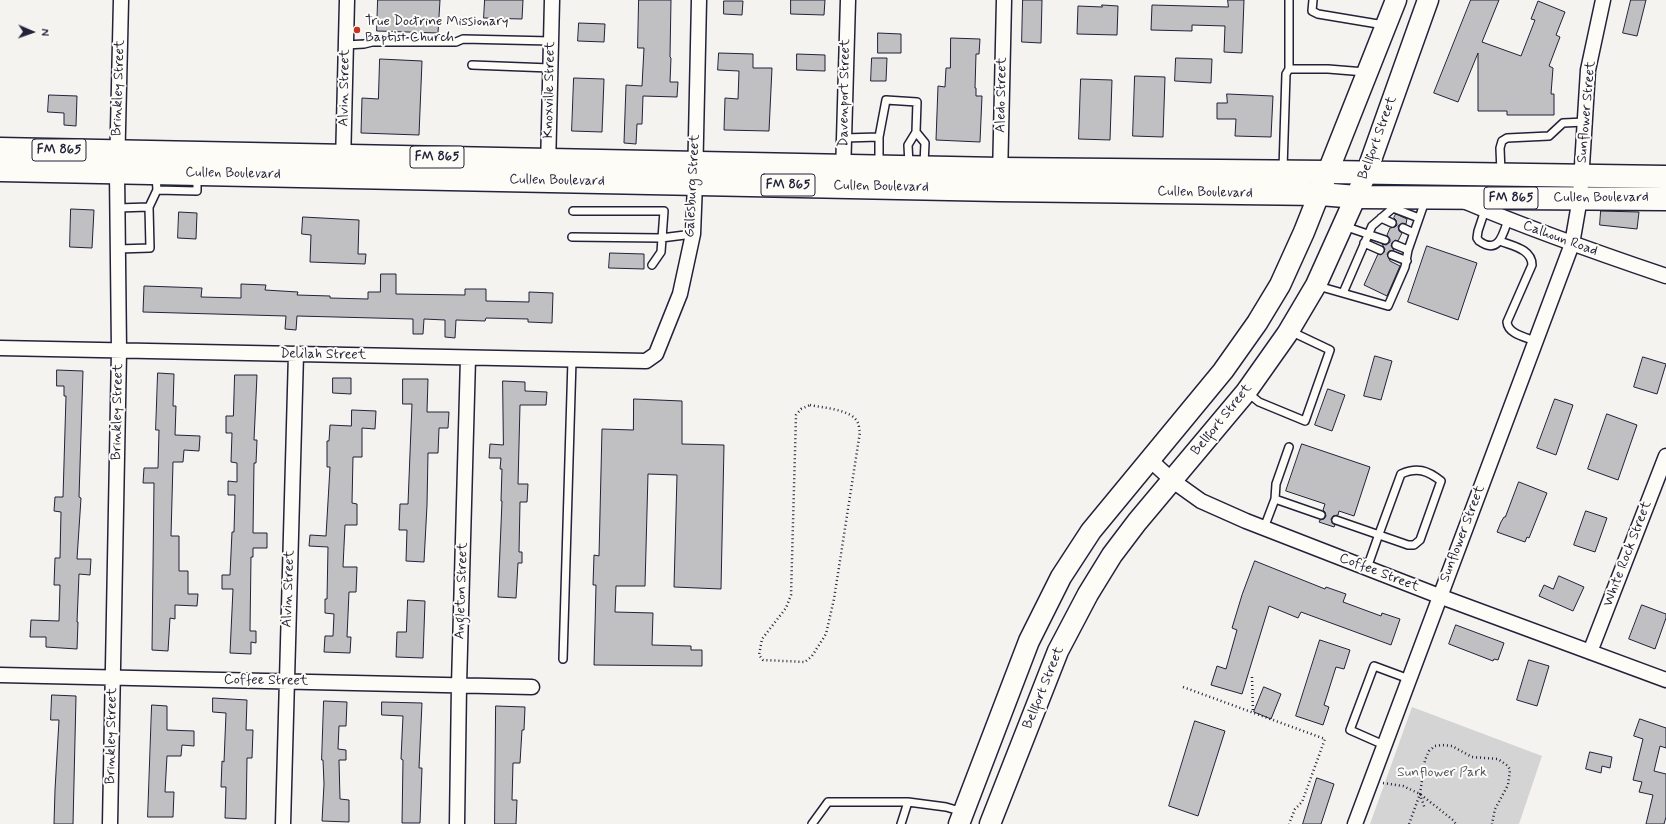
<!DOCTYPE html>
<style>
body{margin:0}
#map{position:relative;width:1666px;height:824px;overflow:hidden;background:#f4f3ef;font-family:Mynerve,sans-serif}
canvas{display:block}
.north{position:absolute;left:12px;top:12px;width:40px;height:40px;-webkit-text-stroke:3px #fdfcf7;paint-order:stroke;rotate:92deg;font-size:11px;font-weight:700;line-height:16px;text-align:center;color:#22223b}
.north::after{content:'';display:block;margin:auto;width:14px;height:18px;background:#22223b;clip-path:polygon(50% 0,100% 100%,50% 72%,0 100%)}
</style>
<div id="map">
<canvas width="1666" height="824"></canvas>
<div class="north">N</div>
</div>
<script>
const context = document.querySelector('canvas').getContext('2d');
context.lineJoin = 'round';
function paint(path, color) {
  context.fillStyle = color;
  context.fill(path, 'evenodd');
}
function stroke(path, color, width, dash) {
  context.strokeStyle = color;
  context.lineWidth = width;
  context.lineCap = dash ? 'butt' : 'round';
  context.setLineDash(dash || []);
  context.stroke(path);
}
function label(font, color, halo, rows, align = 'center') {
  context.font = font + ' Mynerve,sans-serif';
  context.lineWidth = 4;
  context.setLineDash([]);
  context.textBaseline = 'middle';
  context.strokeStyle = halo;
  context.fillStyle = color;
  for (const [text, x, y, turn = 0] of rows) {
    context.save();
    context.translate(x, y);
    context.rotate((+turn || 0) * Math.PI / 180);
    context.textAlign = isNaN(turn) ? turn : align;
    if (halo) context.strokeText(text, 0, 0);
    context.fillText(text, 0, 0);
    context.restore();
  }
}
paint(new Path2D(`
 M1412,707l130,49 -23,68h-149z`), '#d5d4d5');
const building = new Path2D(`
 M378,0h62l-2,33 -61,-2z
 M485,0h38l-1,19 -38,-1z
 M639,0h32l-1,57 1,1 -1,24h8l-1,15 -34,-1 -1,28h-5l-1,20 -12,-1 2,-58 16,1 2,-38h-6z
 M791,0h34l-1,15 -33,-1z
 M1023,0h19l-1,43 -19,-1z
 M1228,0h16l-2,53 -18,-1 1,-26 -33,-1v6l-41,-1 1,-25 76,2z
 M1471,0h28l-17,42 39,14 14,-36 -4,-1 7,-18 27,11 -9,23 4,2 -11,29 4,2 -2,26h3v21h-47v-4h-29v-58l-20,49 -24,-9z
 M1631,0h15l-9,36 -14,-3z
 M724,1h19l-1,14 -18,-1z
 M1102,5l16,1 -1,29 -40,-1 1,-28 24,1z
 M579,23l26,1 -1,18 -26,-1z
 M878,33l23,1v19h-23z
 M951,38l29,1 -1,15h-3l-1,34h1v8h6l-2,46 -44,-2 2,-54 7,1 1,-19h4z
 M719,53l34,1v14h19l-3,63 -45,-1 1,-32 13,1 1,-28 -21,-1z
 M797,54l28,1v16l-28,-1z
 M872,58h15l-1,23h-15z
 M1176,58l36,1 -1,24 -36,-2z
 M380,59l42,2 -3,74 -58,-2 1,-35 16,1z
 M1135,76l30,1 -2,60 -30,-1z
 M574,78l30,1 -2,53 -30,-1z
 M1081,79l31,1 -2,60 -31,-1z
 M1227,94l46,2 -2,41 -36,-1 1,-17h-19v-16h10z
 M49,95l28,1 -1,30 -12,-1v-12l-16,-1z
 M71,209l23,1 -2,38 -22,-1z
 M1601,211l38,1 -2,17 -37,-4z
 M179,212l18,1 -1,26 -18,-1z
 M1396,214l11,5 -1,5 -4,-1 -4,3 1,5 3,2 -4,8 -3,-1 -3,3 -1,3 3,4 -5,1 -2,3 3,7 10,5 -13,30 -23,-11 14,-31 3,1 3,-3 1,-3 -3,-5 4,1 4,-3v-3l-3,-4 3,-7 5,-1 2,-2 -1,-5 -2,-2z
 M303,217l56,3 -1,34h8l-1,10 -55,-2 1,-27 -9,-1z
 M1427,246l50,17 -19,57 -50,-18z
 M610,253l34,1v15l-35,-1z
 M381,274h15v20l69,1v-6h21v12l43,1v-10l24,1 -1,30 -24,-1v-3l-42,-1 -1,3 -29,-1 -1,18 -10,-1v-17l-21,-1 -1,15h-10v-15l-116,-3 -1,14 -11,-1 1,-13 -143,-4 1,-26 58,2 -1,9 40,1v-14l25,1 -1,5 33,2 -1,3 33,1v2l38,1v-7h12z
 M1375,356l17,5 -11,39 -17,-4z
 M1643,357l23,7 -9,30 -23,-7z
 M57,370l26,1 -4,126 2,1 -4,61h14l-1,16 -11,-1 -2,48h1l-1,27 -31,-2v-10h-16l1,-17 28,1 1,-36h-6l1,-27h5l1,-46 -7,-1 1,-14h8l3,-101h-2v-10h-7z
 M158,373l16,1 -1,32h3l-1,29 25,1 -1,15 -15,-1 -1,12h-10l-2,74h8v35h9v23h10l-1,12 -22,-1v14l-5,-1 -2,33 -16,-1 2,-167h-11l1,-15h14l1,-38h-3z
 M235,375h22l-3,65h3l-1,23h-2l-1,70h14v15h-14v9h-2l-1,74h6v12l-5,-1v12l-21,-1 3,-64h-11v-14h8l2,-43h2l1,-37h-7v-14l9,1v-19l-6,-1 1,-29h-6v-17h7z
 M333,378h18v16l-18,-1z
 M403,379h25l-1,33h22l-1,16h-9l-1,25h-10l-1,52 -3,57 -18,-1 1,-31h-8l1,-26h8l3,-76 1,-24h-9z
 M503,381l22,1v9l22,1 -1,13h-26l-2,79h10l-1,18h-7l-1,50h3v11h-4l-2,35 -18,-1 4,-96h-1l1,-32h-2l1,-11h-12l1,-14 13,1z
 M1328,389l17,6 -13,36 -17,-6z
 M634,399l48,2v43l42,1 -3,144 -47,-2 3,-112 -29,-1 -3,112h-29l-1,26 38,1 -1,32 39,1v4h11v16l-108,-1 2,-80h-3l1,-30 5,1 3,-127 31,1z
 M1555,399l18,6 -17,50 -19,-7z
 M352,410l24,1 -1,18 -13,-1v29h-9l-1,46 5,1v21h-12l-2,42h14l-1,25h-7l-2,45h4l-1,16 -26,-1 1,-16h8l1,-22 -9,-1v-14h2l1,-52 -19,-1 1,-11 16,1 4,-69h-3v-26h2l1,-16 21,1z
 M1607,414l30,11 -19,55 -30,-11z
 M1302,444l68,23 -16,49 -15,-5 -1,4 -5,1 -2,3 1,4 3,2 -1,2 -15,-5 1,-2 4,-1 2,-3 -1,-4 -2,-2 2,-6 -39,-13z
 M1519,482l28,11 -18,45 -2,-1 -2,5 -28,-10 4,-10 3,-5h1z
 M1586,511l21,7 -12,34 -21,-7z
 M1255,561l70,28 1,-2 20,7 -3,8 38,14 1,-3 18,6 -9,26 -90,-33 -3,6 -29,-12 -27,88 -31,-9 6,-19 9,3 11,-39 -5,-2 10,-33z
 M1559,576l25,11 -11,24 -34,-15 5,-11 9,4z
 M408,600l17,1 -2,57 -27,-1 1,-25h9z
 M1642,605l24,9v4l-11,31 -26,-10z
 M1456,625l48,18 -6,17 -4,-1 -1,2 -44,-17z
 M1320,640l30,10 -6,19 -8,-2 -12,38 5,2 -6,18 -27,-9z
 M1529,660l20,6 -12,40 -20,-6z
 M1264,687l17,7 -10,25 -17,-7z
 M52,695l24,1 -3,128h-19l1,-34 4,-70h-8z
 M213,698l34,2 -1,30h7l-1,28h-5l-1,61 -21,-1 1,-31h-5l1,-26 2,1 2,-49 -13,-1z
 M324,701l23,1 -1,24h-7l-1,23 8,1v10h-7l1,39 9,1v22l-27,-1 2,-37 -1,-24h-1z
 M382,702l40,1 -3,65h3l-2,55h-18l1,-63 -2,-1 2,-43 -21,-1z
 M152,705l15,1v24l27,1v15l-12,-1 -1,11h-14l-2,36h9l-1,25h-25z
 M496,706l29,1 -1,23h-2l-2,33h-7l-1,37h5l-1,24h-21z
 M1640,719l26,9v20l-6,-2 -6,25 12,3v43l-2,7h-18l7,-29 -14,-3 3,-10 -9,-2 10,-41 -9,-3z
 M1195,721l30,10 -27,85 -29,-10z
 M1590,752l22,5 -2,11 -8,-2 -1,7 -15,-4z
 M1317,778l17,6 -13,40h-18z`);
paint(building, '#c0bfc2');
stroke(building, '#22223b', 1);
const lane = new Path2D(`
 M1289,0v69
 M1313,0l-1,11 6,3 66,11
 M346,45l18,-1 8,-2h84l7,-3 88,2
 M472,65l78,3
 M916,132l9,11 -1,21
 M879,137l7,-37 31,2 -1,30 -8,13 1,20
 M844,138l35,-1v27
 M1283,169l3,-95 3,-5h39l37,3
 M1501,173l-1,-25 2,-7 5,-3 42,-2 14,-13 22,-1
 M156,176l1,14 40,1v-15
 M149,207l8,-17
 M117,208l32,-1 1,41 -32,1
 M1393,208l26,10
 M1485,210l-7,21 -1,7 2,3c20,14 24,-7 29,-21
 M573,211h91l-3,41 -9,13
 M1381,218l11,5
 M1344,226l41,14
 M1403,228l11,5
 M572,237l89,1 32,-4
 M1500,241c12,5 32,8 32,24l-25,57c1,12 18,15 28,19
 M1364,243l16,7
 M1396,245l12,5
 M1392,255l15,6
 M1318,286l70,20 17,-39 3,-17 17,-49
 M1343,293l29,-67 21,-18 3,-9
 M1248,393l11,9 46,19 25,-71 -40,-19
 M1275,499l46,16
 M1336,520l72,25h6l6,-5 21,-59c-14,-11 -24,-14 -40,-7l-22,60 -12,34
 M1264,528l11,-29 1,-15 13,-37
 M563,659l9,-299
 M1384,745l-34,-15 24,-64 35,13
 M908,802l38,5 17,5
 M812,824l16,-22h80l-7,22`);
const street = new Path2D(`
 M343,164l4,-164
 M548,168l4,-168
 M843,174l5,-174
 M1000,178l4,-178
 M1466,202c66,28 132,51 200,74
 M0,348l646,13 10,-7 24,-60 13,-60 2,-51 4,-183
 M1149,459l24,22 28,20 45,20 193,75 227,84
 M1590,652l76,-196
 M0,675l532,12
 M110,824l9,-473 -2,-179 4,-172
 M283,824l13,-470
 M457,824l2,-139 9,-327
 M1355,824l217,-580 8,-46 8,-128 15,-70`);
const secondary = new Path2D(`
 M959,824l70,-183 32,-64 30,-46 132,-160 34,-48 23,-38 24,-53 92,-232
 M990,824l68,-173 30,-57 24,-39 25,-33 109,-130 41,-58 29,-49 50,-111 62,-174`);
const primary = new Path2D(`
 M0,149l1000,20 328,3 338,5
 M0,170l999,20 321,4 37,3 309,2`);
stroke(lane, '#22223b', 10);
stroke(street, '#22223b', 17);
stroke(secondary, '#22223b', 23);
stroke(primary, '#22223b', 25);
stroke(new Path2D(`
 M810,405c13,3 42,4 48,18 1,2 1,6 2,9l-26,167 -8,35 -14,22 -7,6 -42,-2 -4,-5 3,-16 24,-31 5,-13 5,-180 5,-6z
 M1252,677l1,36
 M1183,687l142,52 -23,63 -7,7 -6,15
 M1383,783l20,3 17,8 33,26 3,4
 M1420,794l5,15
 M1409,824l11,-30 5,-34 4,-9 6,-5 7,-1 10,1 20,11 26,2 10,7 2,4 -2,15 -13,24 -3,15`), '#22223b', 2.5, [1, 3]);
stroke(lane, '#fdfcf7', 7);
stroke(street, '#fdfcf7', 14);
stroke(secondary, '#fdfcf7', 20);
stroke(primary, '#fdfcf7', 22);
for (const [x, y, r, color] of [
 [357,30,4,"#c8321e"]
]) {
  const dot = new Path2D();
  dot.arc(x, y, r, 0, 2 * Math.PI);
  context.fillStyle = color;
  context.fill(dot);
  stroke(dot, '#fdfcf7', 1.5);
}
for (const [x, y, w] of [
 [59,150,54],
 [437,157,54],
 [788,185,54],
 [1511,198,54]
]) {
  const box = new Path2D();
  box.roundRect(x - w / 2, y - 11, w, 22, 3);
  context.fillStyle = '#fdfcf7';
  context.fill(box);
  stroke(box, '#22223b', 1);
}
label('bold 13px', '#22223b', null, [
 ["FM 865",59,150],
 ["FM 865",437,157],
 ["FM 865",788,185],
 ["FM 865",1511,198]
]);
label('14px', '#22223b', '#fdfcf7', [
 ["True Doctrine Missionary",365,22],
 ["Baptist Church",365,38]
], 'left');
label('14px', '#22223b', '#fdfcf7', [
 ["Brinkley Street",119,88,-88],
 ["Alvin Street",345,88,-89],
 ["Knoxville Street",550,90,-89],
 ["Davenport Street",845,93,-89],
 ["Aledo Street",1002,95,-89],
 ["Sunflower Street",1587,112,-85],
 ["Bellfort Street",1378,138,-70],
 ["Cullen Boulevard",233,174,1],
 ["Cullen Boulevard",557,181,1],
 ["Galesburg Street",693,186,-87],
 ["Cullen Boulevard",881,187,1],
 ["Cullen Boulevard",1205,193,1],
 ["Cullen Boulevard",1601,198],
 ["Calhoun Road",1560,239,20],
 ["Delilah Street",323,355,1],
 ["Brinkley Street",118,412,-89],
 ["Bellfort Street",1222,420,-51],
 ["Sunflower Street",1463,534,-69],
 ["White Rock Street",1628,554,-69],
 ["Coffee Street",1379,573,21],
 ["Alvin Street",289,589,-88],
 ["Angleton Street",462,591,-88],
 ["Coffee Street",266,681,1],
 ["Bellfort Street",1044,688,-68],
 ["Brinkley Street",112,736,-89]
]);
label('14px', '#585769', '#fdfcf7', [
 ["Sunflower Park",1442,773]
]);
</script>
